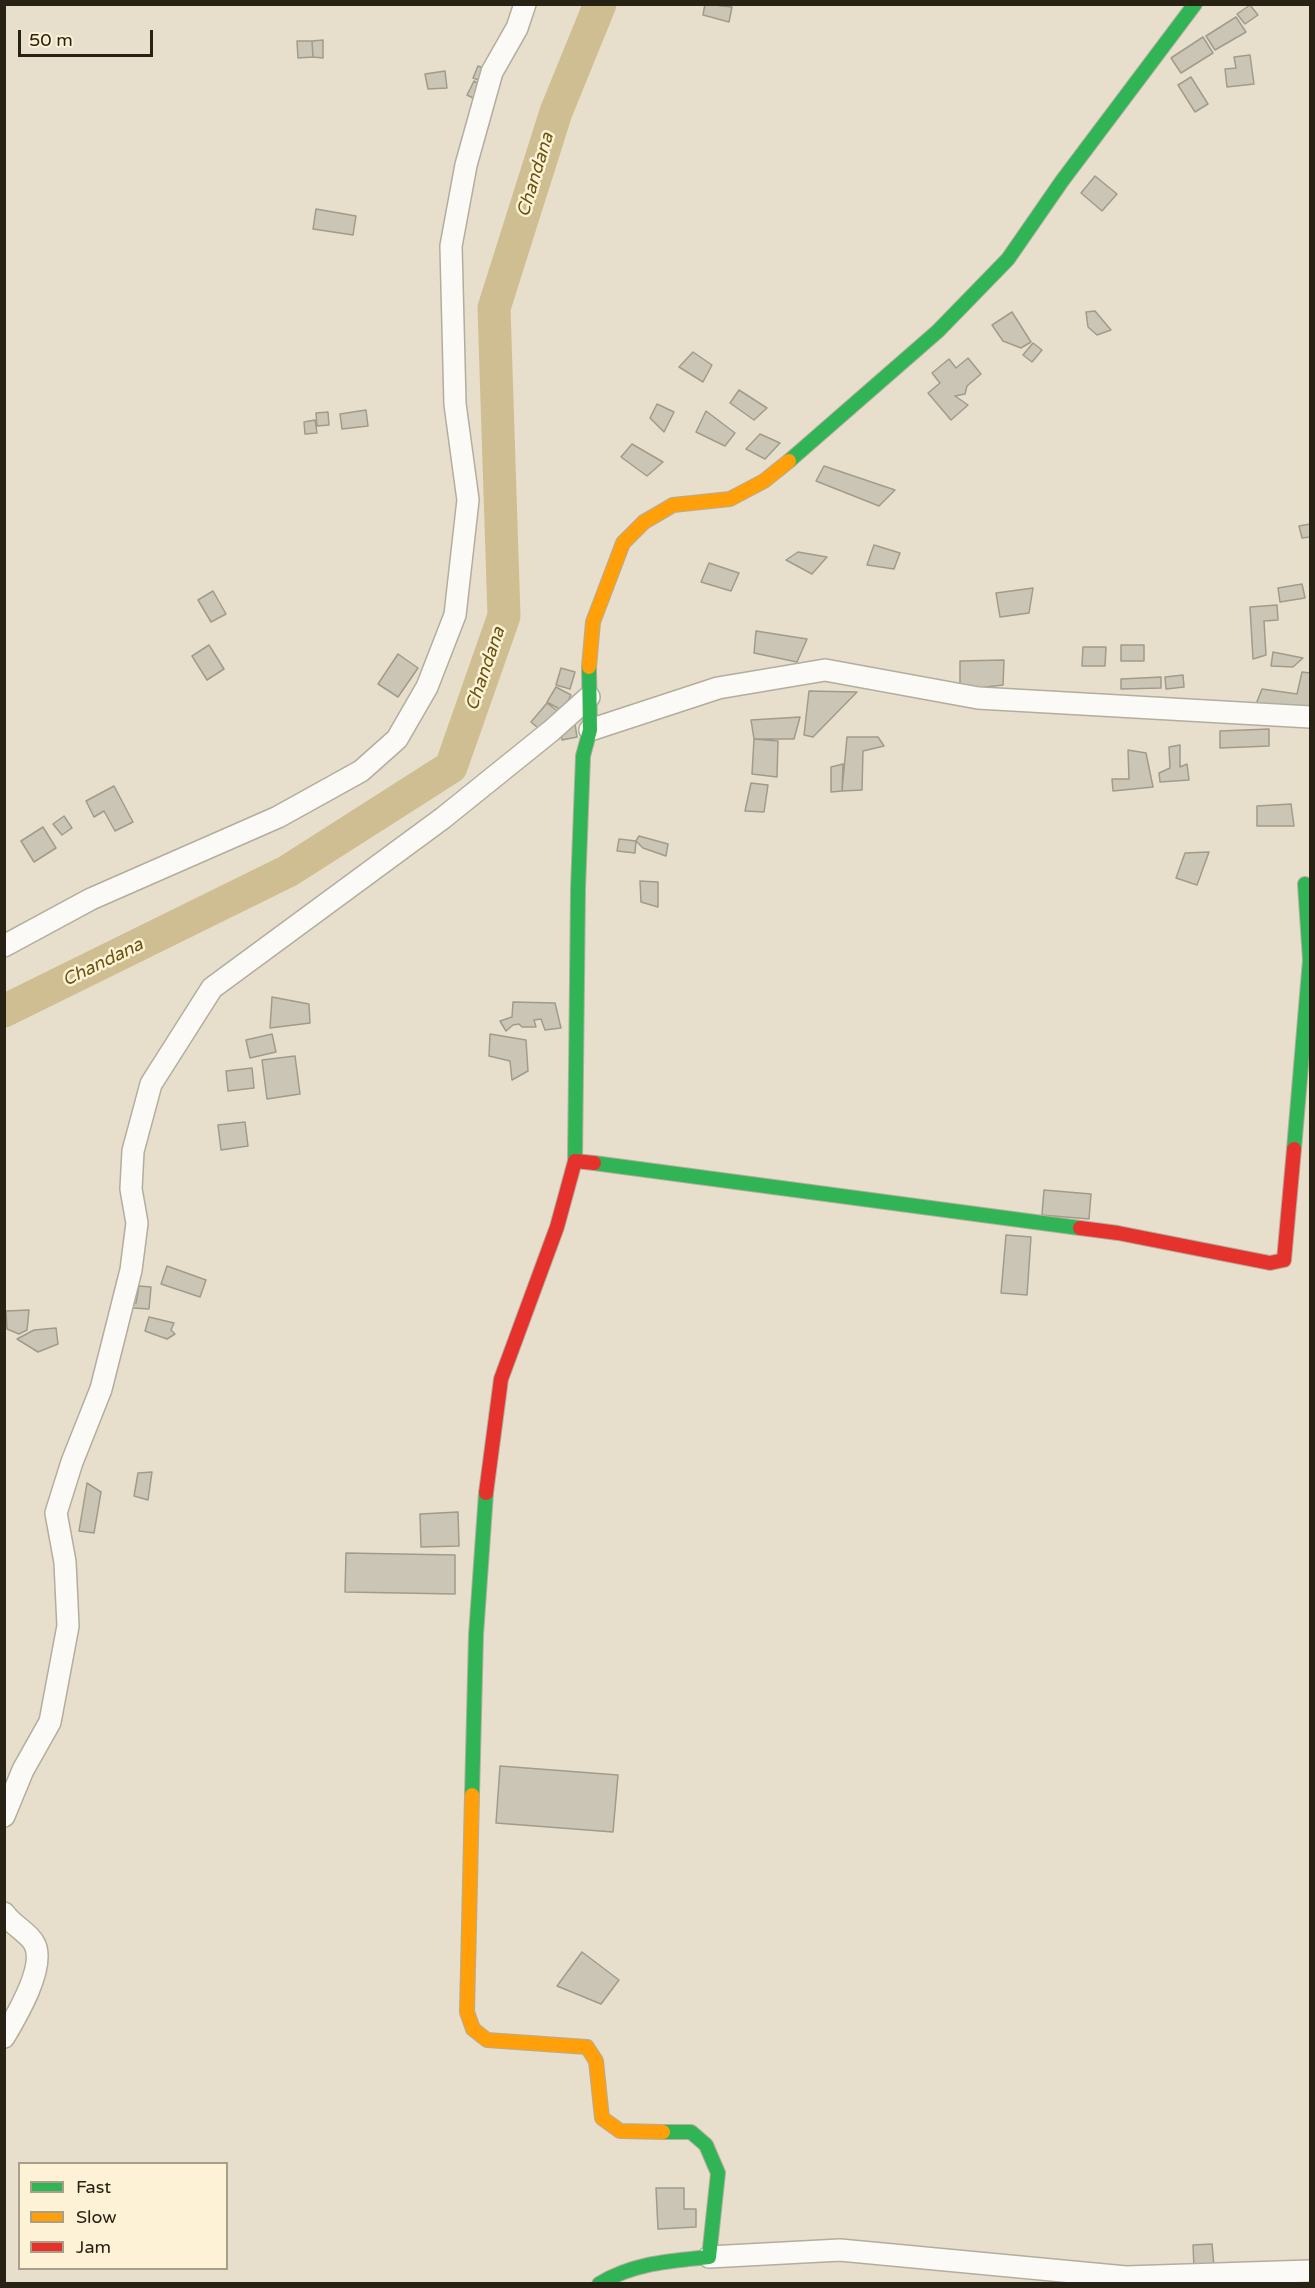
<!DOCTYPE html>
<style>
body{margin:0}
#map{position:relative;width:1315px;height:2288px;overflow:hidden;background:#e7dfcb;font-family:"Varela Round",sans-serif}
canvas{display:block}
.frame{position:absolute;inset:0;border:6px solid #272214;pointer-events:none}
.legend{position:absolute;left:18px;top:2162px;width:210px;height:108px;box-sizing:border-box;background:#fdf2d5;border:2px solid #a79f88;margin:0;padding:8px 10px;list-style:none;font-size:18px;color:#272214}
.legend li{display:flex;align-items:center;gap:12px;height:30px}
.legend b{width:30px;border:2px solid #a79f88}
.scale{position:absolute;left:18px;top:30px;width:135px;height:27px;box-sizing:border-box;border:3px solid #272214;border-top:0;padding-left:8px;font-size:18px;line-height:21px;white-space:nowrap;color:#272214;-webkit-text-stroke:4px #fdf2d5;paint-order:stroke}
</style>
<div id="map">
<canvas width="1315" height="2288"></canvas>
<div class="frame"></div>
<ul class="legend">
<li><b style="height:8px;background:#30b455"></b>Fast</li>
<li><b style="height:8px;background:#ff9f0a"></b>Slow</li>
<li><b style="height:8px;background:#e5322d"></b>Jam</li>
</ul>
<div class="scale">50 m</div>
</div>
<script>
const context = document.querySelector('canvas').getContext('2d');
context.lineJoin = 'round';
function stroke(path, color, width, dash) {
  context.strokeStyle = color;
  context.lineWidth = width;
  context.lineCap = dash ? 'butt' : 'round';
  context.setLineDash(dash || []);
  context.stroke(path);
}
function paint(path, color) {
  context.fillStyle = color;
  context.fill(path, 'evenodd');
}
function label(font, color, halo, rows, align = 'center') {
  context.font = font + ' "Varela Round",sans-serif';
  context.lineWidth = 5;
  context.setLineDash([]);
  context.textBaseline = 'middle';
  context.strokeStyle = halo;
  context.fillStyle = color;
  for (const [text, x, y, turn = 0] of rows) {
    context.save();
    context.translate(x, y);
    context.rotate((+turn || 0) * Math.PI / 180);
    context.textAlign = isNaN(turn) ? turn : align;
    if (halo) context.strokeText(text, 0, 0);
    context.fillText(text, 0, 0);
    context.restore();
  }
}
stroke(new Path2D(`
 M4,1011l284,-140 163,-104 53,-151 -10,-308 62,-196 44,-108`), '#cebe92', 33);
const building = new Path2D(`
 M705,4l27,3 -3,15 -26,-7z
 M1250,5l8,10 -13,9 -8,-10z
 M1236,17l10,15 -31,18 -9,-14z
 M1203,37l10,16 -32,20 -10,-15z
 M323,40v18l-10,-1 -1,-16z
 M297,41h15l1,16 -15,1z
 M1250,55l4,29 -27,3 -2,-18 11,-1 -2,-11z
 M478,66l10,4 -4,12 -11,-4z
 M445,71l2,17 -19,1 -3,-15z
 M1191,77l17,27 -13,8 -17,-27z
 M474,81l8,5 -7,13 -8,-4z
 M1095,176l22,18 -15,17 -21,-18z
 M316,209l40,7 -3,19 -40,-6z
 M1095,311l16,19 -14,5 -9,-8 -2,-15z
 M1012,312l19,30 -10,6 -18,-7 -11,-16z
 M1033,343l9,7 -10,12 -9,-7z
 M693,352l19,13 -9,17 -24,-15z
 M968,358l13,16 -14,12 -2,8 -10,2 13,9 -17,15 -23,-27 12,-10 -8,-10 17,-14 7,9z
 M739,390l28,18 -13,12 -24,-17z
 M657,404l17,8 -10,20 -14,-14z
 M366,410l2,16 -26,3 -2,-15z
 M706,411l29,22 -10,13 -29,-14z
 M328,412l1,13 -12,1 -1,-13z
 M315,420l2,13 -12,1 -1,-12z
 M760,434l20,9 -15,16 -19,-10z
 M632,444l31,18 -16,14 -26,-19z
 M824,466l71,24 -16,16 -63,-25z
 M1310,524v13l-8,1 -3,-12z
 M874,545l26,8 -6,16 -27,-4z
 M798,552l29,5 -15,17 -26,-14z
 M709,563l30,10 -8,18 -30,-9z
 M1302,584l3,14 -25,4 -2,-14z
 M1033,588l-4,25 -29,4 -4,-24z
 M213,591l13,23 -15,8 -13,-22z
 M1277,605l1,15 -14,1 2,34 -13,4 -3,-52z
 M756,631l51,8 -10,23 -43,-9z
 M209,645l15,24 -17,11 -15,-24z
 M1121,645h23v16h-23z
 M1083,647h23l-1,19h-23z
 M1273,652l30,6 -10,9 -22,-1z
 M398,654l20,14 -20,29 -20,-13z
 M1004,660l-1,25 -43,5v-29z
 M561,668l14,4 -5,17 -14,-4z
 M1302,672l8,1v39l-54,-8 6,-15 35,5z
 M1183,675l1,12 -18,2 -1,-12z
 M1161,677v11l-40,1v-10z
 M556,687l15,8 -8,16 -16,-9z
 M809,691l48,1 -44,45 -9,-2z
 M547,703l14,11 -17,19 -13,-11z
 M800,717l-6,22h-40l-3,-19z
 M575,724l2,13 -15,3 -2,-14z
 M1269,729v17l-49,2v-17z
 M847,737h31l6,9 -21,5 -1,39 -20,1z
 M754,739l24,2 -1,36 -25,-3z
 M1180,745v22l7,-3 2,16 -29,2 -1,-9 11,-5 -1,-21z
 M1128,750l18,3 7,34 -40,4 -1,-12h17z
 M843,764l-1,27 -11,1v-25z
 M751,783l17,2 -4,27 -19,-1z
 M114,786l19,36 -18,9 -11,-20 -10,6 -8,-16z
 M1291,804l3,22h-37v-20z
 M64,816l8,12 -10,7 -9,-11z
 M43,827l13,21 -22,14 -13,-21z
 M639,836l29,8 -2,12 -23,-8 -7,-7z
 M619,839l17,2 -1,12 -18,-2z
 M1209,852l-12,33 -21,-7 9,-25z
 M640,881l18,1v25l-17,-5z
 M272,997l37,7 1,19 -40,5z
 M513,1002l42,1 6,25 -16,2 -4,-11 -7,1 2,7h-14l-3,-3 -6,1 -7,6 -6,-10 12,-4z
 M272,1034l4,18 -26,6 -4,-18z
 M490,1034l36,6 2,31 -16,9 -2,-19 -21,-5z
 M295,1056l5,38 -33,5 -5,-39z
 M252,1068l2,20 -26,3 -2,-20z
 M245,1122l3,24 -27,4 -3,-25z
 M1044,1190l47,4 -2,25 -47,-4z
 M1006,1235l25,2 -4,58 -26,-2z
 M167,1266l39,14 -6,17 -39,-13z
 M139,1286l12,1 -2,22 -16,-1 -7,-4 10,-1z
 M29,1310l-2,20 -8,4 -12,-5 -1,-18z
 M149,1317l25,6 -3,7 4,4 -8,5 -22,-8z
 M56,1328l2,16 -20,8 -21,-13 17,-9z
 M152,1472l-4,28 -14,-4 4,-23z
 M87,1483l14,9 -7,41 -15,-2z
 M458,1512l1,34 -38,1 -1,-33z
 M346,1553l109,2v39l-110,-2z
 M500,1766l118,9 -5,57 -117,-9z
 M582,1952l37,28 -18,24 -44,-18z
 M656,2188h28v21h12v18l-38,2z
 M1212,2244l2,23 -20,1 -1,-23z`);
paint(building, '#cac5b5');
stroke(building, '#a19b8c', 1.5);
const street = new Path2D(`
 M590,730l128,-42 107,-18 153,28 332,19
 M4,946l87,-47 187,-82 83,-46 36,-32 30,-52 28,-72 13,-115 -13,-96 -4,-158 15,-81 26,-93 25,-44 8,-24
 M4,1816l19,-46 27,-48 18,-96 -3,-64 -9,-49 16,-51 29,-73 30,-119 6,-47 -6,-34 2,-38 18,-67 61,-96 231,-170 108,-87 38,-34
 M4,1913c9,13 24,19 30,30 13,22 -18,74 -30,94
 M709,2257l131,-7 286,27 184,-6`);
const fast = new Path2D(`
 M789,461l149,-130 70,-72 54,-78 133,-177
 M1294,1149l16,-189 -5,-76
 M575,1161l3,-272 5,-133 7,-26 -1,-63
 M594,1163l486,65
 M472,1795l4,-160 10,-142
 M599,2284c34,-21 71,-23 110,-27l9,-84 -12,-28 -15,-13h-28`);
const slow = new Path2D(`
 M589,667l4,-45 30,-79 21,-21 29,-17 57,-6 34,-18 25,-20
 M472,1795l-5,217 6,17 14,11 100,7 9,14 6,57 18,13 43,1`);
const jam = new Path2D(`
 M1080,1228l38,5 152,30 14,-3 10,-111
 M486,1493l15,-114 56,-152 18,-66 19,2`);
stroke(street, '#b3ad9d', 24);
stroke(fast, '#b3ad9d', 16);
stroke(slow, '#b3ad9d', 16);
stroke(jam, '#b3ad9d', 16);
stroke(street, '#fbfaf7', 21);
stroke(fast, '#30b455', 14);
stroke(slow, '#ff9f0a', 14);
stroke(jam, '#e5322d', 14);
label('italic 18px', '#685411', '#fdf2d5', [
 ["Chandana",536,175,-73],
 ["Chandana",486,669,-71],
 ["Chandana",103,963,-26]
]);
</script>
